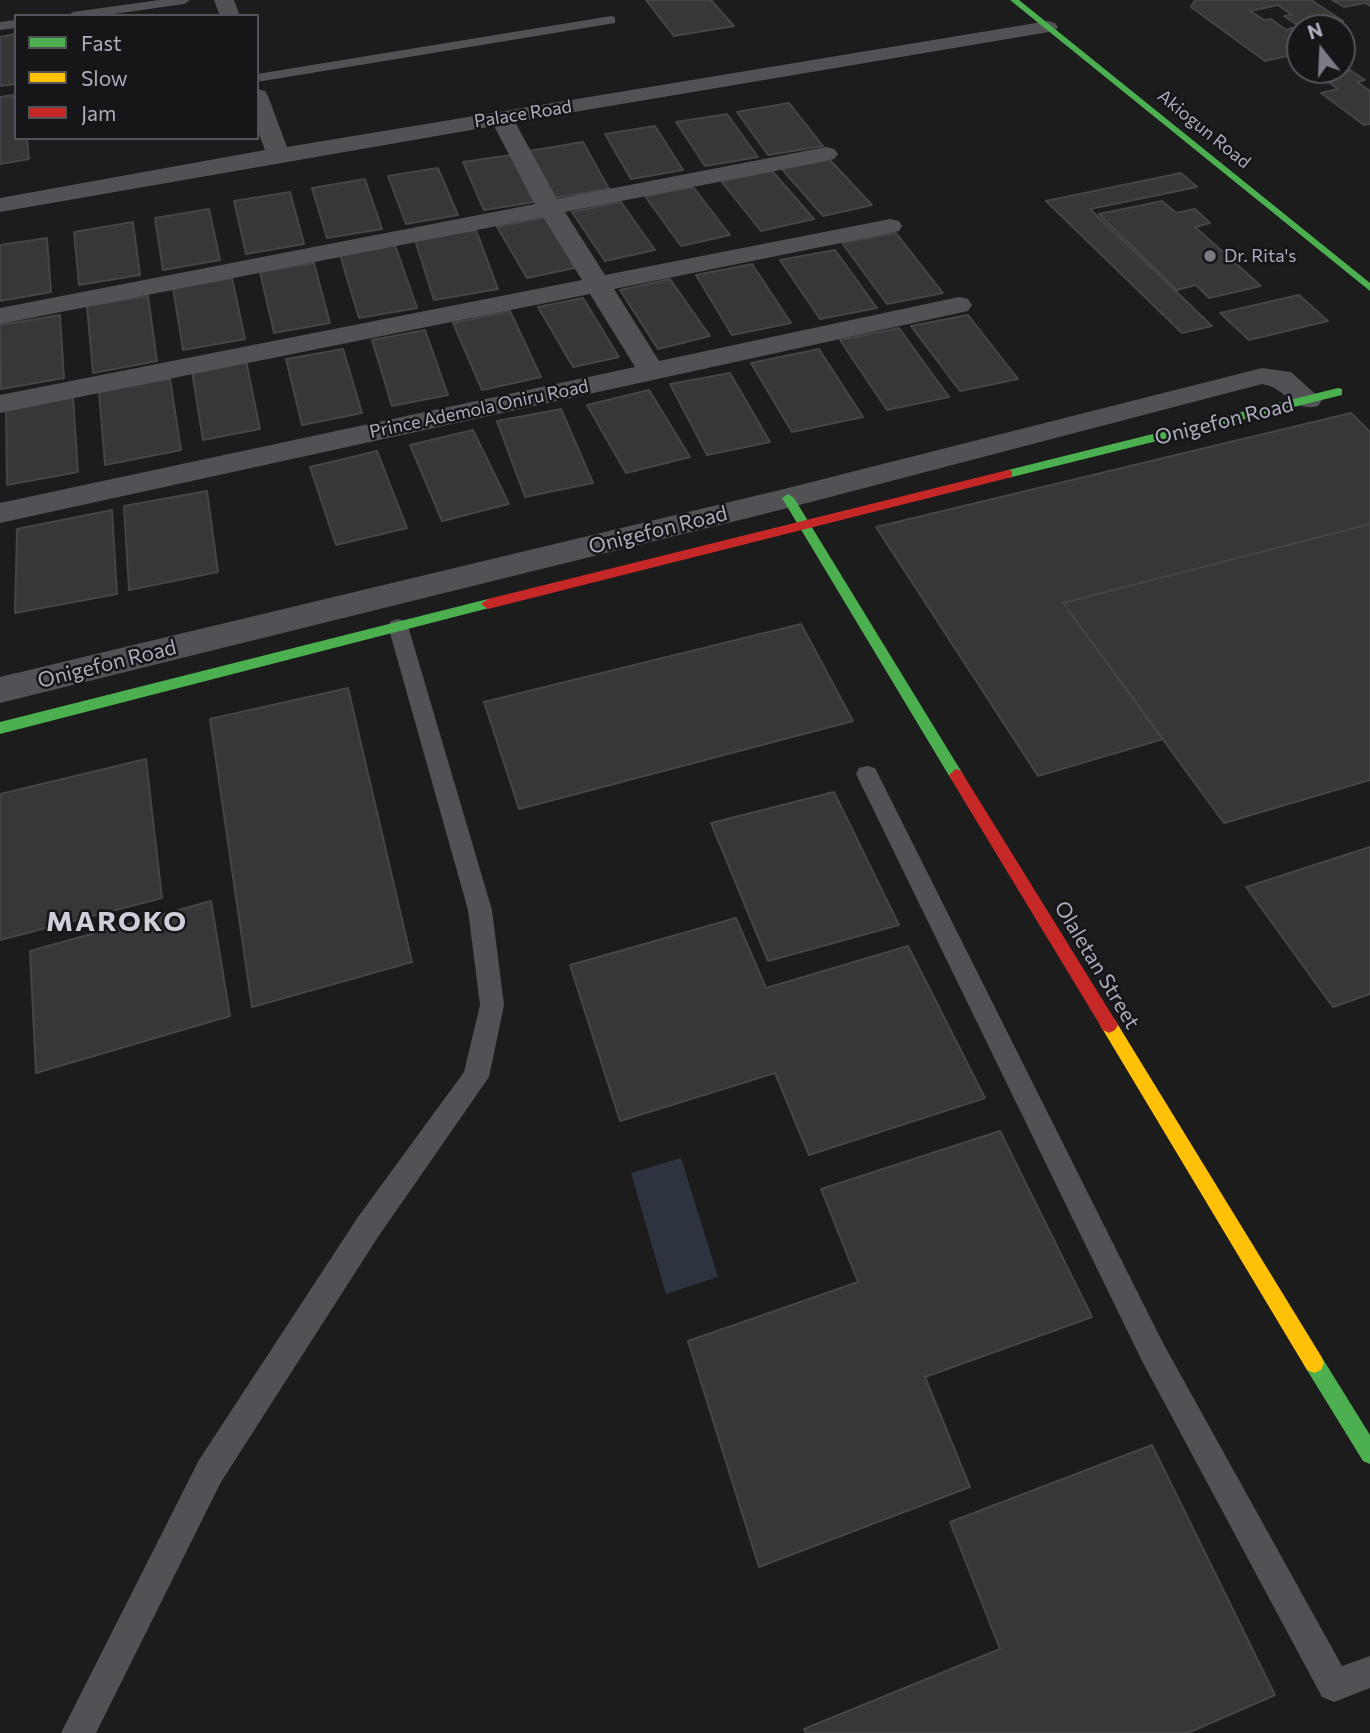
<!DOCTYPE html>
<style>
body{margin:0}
#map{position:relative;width:1370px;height:1733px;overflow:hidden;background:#1c1c1c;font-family:Commissioner,sans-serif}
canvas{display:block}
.legend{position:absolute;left:14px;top:14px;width:245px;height:126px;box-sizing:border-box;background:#161618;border:2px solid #52535a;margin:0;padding:9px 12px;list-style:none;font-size:21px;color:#adaebd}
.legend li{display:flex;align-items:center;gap:14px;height:35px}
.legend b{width:35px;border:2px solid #52535a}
.north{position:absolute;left:1286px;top:14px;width:70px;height:70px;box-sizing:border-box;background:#161618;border:2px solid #52535a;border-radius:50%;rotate:342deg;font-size:19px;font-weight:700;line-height:28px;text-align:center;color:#adaebd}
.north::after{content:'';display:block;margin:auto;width:24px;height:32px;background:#7a7b85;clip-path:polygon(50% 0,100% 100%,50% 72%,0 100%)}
</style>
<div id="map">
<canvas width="1370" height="1733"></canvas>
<ul class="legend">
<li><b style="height:9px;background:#4caf50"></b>Fast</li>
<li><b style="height:9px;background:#ffc107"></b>Slow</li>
<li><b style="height:9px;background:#c62828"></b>Jam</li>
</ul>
<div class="north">N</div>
</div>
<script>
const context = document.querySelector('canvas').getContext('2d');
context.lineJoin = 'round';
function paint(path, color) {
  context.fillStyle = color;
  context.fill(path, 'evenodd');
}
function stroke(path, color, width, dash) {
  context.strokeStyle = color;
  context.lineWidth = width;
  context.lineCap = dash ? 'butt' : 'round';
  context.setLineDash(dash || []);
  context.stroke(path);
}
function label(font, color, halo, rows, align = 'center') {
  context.font = font + ' Commissioner,sans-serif';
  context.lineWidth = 5;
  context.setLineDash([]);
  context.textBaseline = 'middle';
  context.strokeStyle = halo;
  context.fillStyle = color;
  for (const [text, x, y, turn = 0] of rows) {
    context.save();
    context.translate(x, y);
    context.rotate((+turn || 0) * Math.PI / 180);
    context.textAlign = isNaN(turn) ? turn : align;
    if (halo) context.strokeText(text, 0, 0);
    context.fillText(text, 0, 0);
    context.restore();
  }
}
paint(new Path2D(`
 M681,1158l37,119 -52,17 -35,-121z`), '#2e343f');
const building = new Path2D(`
 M646,0h65l23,26 -60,10z
 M1195,0h116l32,21 -41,7 -18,-12 8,-1 -14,-10 -28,6 14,9 7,-1 15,11 7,-2 7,5v20l-35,8 -74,-54z
 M1332,0h38v6l-5,-3 -21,4z
 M16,34v50l-16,2v-49z
 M1350,70l15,10 -8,2 13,9v33l-6,1 -43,-32 17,-4 -19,-14z
 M13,95v3h3v40h11l2,21 -29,5v-67z
 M789,103l34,43 -55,9 -31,-43z
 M727,114l31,43 -53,9 -29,-44z
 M655,126l28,44 -52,9 -26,-45z
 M583,142l26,47 -56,9 -24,-47z
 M511,155l23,47 -50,8 -21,-48z
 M829,159l43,46 -49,11 -41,-47z
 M438,168l20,47 -52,9 -18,-48z
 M772,171l42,48 -53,12 -40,-50z
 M1181,173l16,14 -107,22 122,117 -30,7 -136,-132z
 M365,179l17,50 -55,9 -15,-50z
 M693,187l37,48 -49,11 -36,-50z
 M290,192l14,52 -58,10 -12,-53z
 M1162,201l14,12 19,-4 15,14 -15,4 66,59 -52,12 -13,-13 -19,5 -78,-76z
 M621,202l34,48 -50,11 -33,-49z
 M209,209l11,51 -57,10 -8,-52z
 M547,217l32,50 -52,11 -30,-51z
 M133,222l7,53 -61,10 -5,-53z
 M476,230l22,59 -64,11 -19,-60z
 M896,233l47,60 -56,11 -45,-61z
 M47,238l4,54 -51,9v-56z
 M395,245l22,63 -58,10 -19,-63z
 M835,250l42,58 -57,11 -40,-59z
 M314,263l16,60 -56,10 -14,-61z
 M752,264l39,59 -59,12 -36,-60z
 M232,278l13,61 -62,11 -10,-62z
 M670,279l40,57 -52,13 -38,-59z
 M1299,295l29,26 -79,19 -29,-27z
 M148,296l9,65 -64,12 -6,-67z
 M583,298l36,59 -46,10 -35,-60z
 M510,311l31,66 -59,13 -29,-67z
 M60,315l4,63 -63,11 -1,-64z
 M968,315l50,64 -58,12 -49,-65z
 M899,328l50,69 -62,13 -47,-70z
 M425,330l23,65 -56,11 -20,-66z
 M343,349l19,64 -60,12 -16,-66z
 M819,349l44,68 -71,15 -41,-69z
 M246,361l14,68 -57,11 -11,-69z
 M730,373l40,69 -63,13 -37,-71z
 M170,379l11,71 -76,15 -6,-73z
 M649,390l41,67 -64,16 -39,-68z
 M73,397l5,75 -71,13 -1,-76z
 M561,409l32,74 -68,14 -28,-76z
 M1351,413l19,19v92l-307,79 100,136 -125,37 -162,-249z
 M473,430l36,74 -67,17 -32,-76z
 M377,451l30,77 -71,17 -26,-78z
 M207,491l11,81 -89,18 -5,-84z
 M112,510l5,84 -102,19 2,-84z
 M1370,524v256l-146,43 -161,-220z
 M801,624l52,97 -334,88 -35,-107z
 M348,688l64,274 -160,45 -42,-288z
 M146,759l16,139 -162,42v-146z
 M834,792l65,133 -131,36 -57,-138z
 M1370,847v147l-37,13 -87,-120z
 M211,901l19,115 -194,57 -6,-122z
 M736,918l30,70 142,-42 77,152 -176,57 -34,-82 -155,48 -50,-156z
 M1000,1131l92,186 -167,60 45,110 -211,80 -71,-226 170,-59 -37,-93z
 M1152,1445l123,250 -87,38h-382l-2,-4 196,-80 -50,-127z`);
paint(building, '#373738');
stroke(building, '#454448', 2);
paint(new Path2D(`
 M159,0h31l-6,4 -84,12h-33l6,-4z
 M611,16l4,1v6l-358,59v-8z
 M16,20v8l-16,2v-8z
 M398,619l7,2 3,5 84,284 12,95 -15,72 -111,160 -157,245 -125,251h-35l138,-273 159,-243 106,-145 16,-67 -12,-95 -80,-284 3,-5z
 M867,766l8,2 3,6 285,569 179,323 28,-10v32l-36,14 -12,-5 -179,-334 -287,-589 3,-6z`), '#525256');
paint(new Path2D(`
 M214,0h20l6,16h-20z
 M1048,21l7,2 3,4 -3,4 -540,91 42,77 269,-52 8,2 4,5 -4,5 -8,2 -261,51 40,63 285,-56 9,2 3,5 -3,5 -9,2 -276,56 45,72 300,-64 9,2 4,6 -4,6 -968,212v-20l635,-136 -45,-73 -590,119v-18l582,-115 -39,-63 -543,107v-16l535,-104 -41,-78 -494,86v-14l265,-48 -8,-21v-40l8,2 3,5 19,51z
 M1262,368l29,4 31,28 -4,6c-25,7 -33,-19 -56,-22l-474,124 -788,195v-26l788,-189z`), '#525256');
paint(new Path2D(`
 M1010,0h9l351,283v8z
 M1338,388l4,1v6l-334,83 -6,-4 6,-4z
 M788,494l6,4 167,273 2,4 -2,4h-10l-169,-281z
 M488,599l5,2 2,3 -2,3 -493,127v-12z
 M1314,1353l7,3 49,79v29l-7,-3 -56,-91 -3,-7 3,-7z`), '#4caf50');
paint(new Path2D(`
 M1109,1017l6,3 206,336 3,7 -3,7 -7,3 -7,-3 -207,-345 3,-5z`), '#ffc107');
paint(new Path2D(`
 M1008,470l4,1v6l-524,132 -7,-5 7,-5z
 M956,769l5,2 154,249 3,5 -3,5 -6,3 -6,-3 -152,-251 -2,-4z`), '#c62828');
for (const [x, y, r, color] of [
 [1210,256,7,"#7a7b85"]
]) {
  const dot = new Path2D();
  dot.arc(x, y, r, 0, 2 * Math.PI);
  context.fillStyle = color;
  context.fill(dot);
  stroke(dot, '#161618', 2.5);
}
label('18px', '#adaebd', '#161618', [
 ["Palace Road",523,114,-9],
 ["Akiogun Road",1204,129,39],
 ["Prince Ademola Oniru Road",479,409,-12]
]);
label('18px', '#adaebd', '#161618', [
 ["Dr. Rita's",1224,256]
], 'left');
label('21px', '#adaebd', '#161618', [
 ["Onigefon Road",1224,421,-14],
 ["Onigefon Road",658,530,-14],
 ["Onigefon Road",107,664,-14],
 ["Olaletan Street",1097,965,59]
]);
context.letterSpacing = '2px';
label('bold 28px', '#cecfd9', '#161618', [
 ["MAROKO",117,922]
]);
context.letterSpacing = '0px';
</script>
